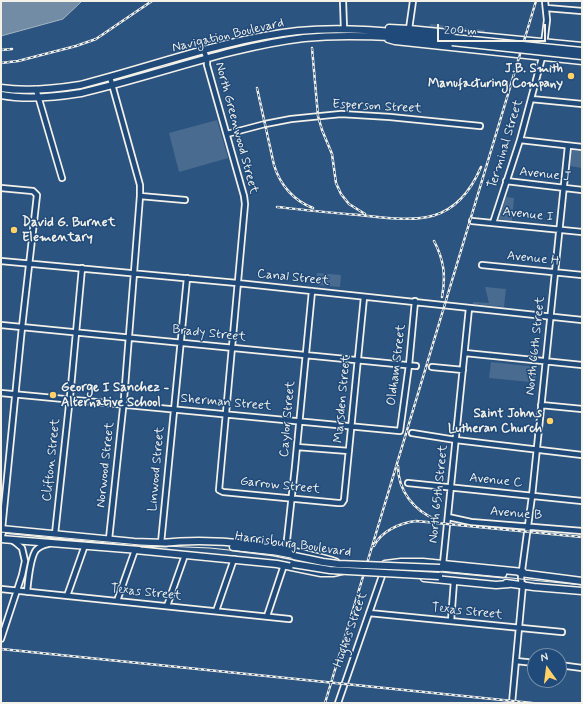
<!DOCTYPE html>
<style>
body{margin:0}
#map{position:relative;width:583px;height:704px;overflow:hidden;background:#2c5481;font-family:Mynerve,sans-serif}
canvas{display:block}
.frame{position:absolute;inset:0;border:2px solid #f4f1e8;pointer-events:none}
.north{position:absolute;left:527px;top:648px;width:40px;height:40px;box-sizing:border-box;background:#1f4a7a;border:1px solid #748da6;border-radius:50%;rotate:346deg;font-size:11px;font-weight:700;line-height:16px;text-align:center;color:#f4f1e8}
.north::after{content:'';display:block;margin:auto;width:14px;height:18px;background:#ffd166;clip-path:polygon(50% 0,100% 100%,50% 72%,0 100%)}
.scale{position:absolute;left:437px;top:24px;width:109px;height:18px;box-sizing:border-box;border:2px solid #f4f1e8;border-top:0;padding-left:5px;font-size:12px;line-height:14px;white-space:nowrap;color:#f4f1e8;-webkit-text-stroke:3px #1f4a7a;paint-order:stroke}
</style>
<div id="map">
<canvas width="583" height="704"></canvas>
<div class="frame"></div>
<div class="north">N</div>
<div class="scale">200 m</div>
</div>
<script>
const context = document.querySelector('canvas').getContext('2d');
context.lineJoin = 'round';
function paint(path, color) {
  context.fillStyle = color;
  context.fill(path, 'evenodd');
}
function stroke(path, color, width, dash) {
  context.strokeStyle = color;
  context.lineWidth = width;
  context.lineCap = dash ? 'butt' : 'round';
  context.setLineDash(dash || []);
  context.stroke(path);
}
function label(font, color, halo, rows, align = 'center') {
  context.font = font + ' Mynerve,sans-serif';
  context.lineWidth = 3;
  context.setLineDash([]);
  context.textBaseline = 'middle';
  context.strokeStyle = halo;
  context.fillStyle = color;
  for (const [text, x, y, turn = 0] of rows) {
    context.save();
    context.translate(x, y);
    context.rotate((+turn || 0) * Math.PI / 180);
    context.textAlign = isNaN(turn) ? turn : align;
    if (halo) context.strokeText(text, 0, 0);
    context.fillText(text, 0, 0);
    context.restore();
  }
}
paint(new Path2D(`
 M430,24l54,6 2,3 -1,1 -55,-6z
 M217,120l11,38 -49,14 -10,-39z
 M571,150l11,1v17l-13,-2z
 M506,197l8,1 -2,23 -13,-2z
 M317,273l24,2 -1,12 -24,-2z
 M485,287l21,2 -2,18 -31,-3v-2l16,1z
 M491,362l46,5 -1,12 -6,3 -41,-4z`), '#496b90');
const water = new Path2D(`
 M1,1h81l-19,18 -62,17z`);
paint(water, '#738ca6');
stroke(water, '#a7b4c0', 1);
const minor = new Path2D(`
 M343,1l1,28
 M546,8l36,3
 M409,29l4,-28
 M544,44l3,-24 -2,-19
 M204,51l3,8v6l37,131 1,8 -26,286 4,2 115,11h4l2,-3 20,-203
 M36,89l26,89
 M531,99l51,5
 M227,134l38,-10 26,-5 50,-5 49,3 90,9
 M520,140l62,7
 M506,181l76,9
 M1,188l32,3 4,4 -15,132 -20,202 1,3 -2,7
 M140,196l45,4
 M472,221l110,11
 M493,223l27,-83 23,-86
 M1,261l236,22 345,37
 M482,265l100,10
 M1,325l415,41
 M465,353l117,12
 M432,367l31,3
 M1,393l399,38 9,-66 6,-64
 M541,405l41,4
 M412,433l44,7 126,15
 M297,447l52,4
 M408,483l174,18
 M448,517l23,5 111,9
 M55,534l16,-147 11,-119
 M109,539l15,-140 16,-203v-11l-30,-108
 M161,543l26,-265
 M286,549l9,-82 17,-176
 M443,564l26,-256
 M522,586l-1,-8 11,-82 36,-350
 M1,589l288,30
 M27,592c1,-10 3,-34 9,-42 3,-3 7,-5 12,-6
 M67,596l18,-51
 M117,601l18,-51
 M167,606l18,-51
 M216,611l18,-52
 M369,613l193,19
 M267,616l17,-51
 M451,621l3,-40
 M1,639l21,-64 3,-14 -3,-13 -6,-5 -3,-2
 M516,661l19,2
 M559,665l23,3
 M338,703l46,-133
 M512,703l11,-119`);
const major = new Path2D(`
 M389,28l20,1 173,17
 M388,39l7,2 187,20
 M1,88c25,4 54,1 79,-3 72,-18 144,-46 218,-54 53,-5 103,2 155,7
 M1,95c26,5 55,2 80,-2 74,-17 148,-46 223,-55 50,-5 99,0 148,4
 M1,529l133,13 32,1
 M1,539l138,11
 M161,543c47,-5 95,0 140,10 12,3 24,5 35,9
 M233,547l41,5 20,4
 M135,550l142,14 44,9h12l21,-5 15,2
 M385,564l16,-2h22l100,10
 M440,568l63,6
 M520,573l62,8
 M424,578l72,7 13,-1
 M506,583l28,4 48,4`);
stroke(minor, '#f4f1e8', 8);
stroke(major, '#f4f1e8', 9);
stroke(minor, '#1f4a7a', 4.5);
stroke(major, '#1f4a7a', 6);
stroke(new Path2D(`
 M1,532l139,13 70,3 65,7 47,9 108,6 152,15`), '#f4f1e8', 1);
const rail = new Path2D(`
 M312,48l6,68 4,14 10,24 4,29 5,11 8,10 16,10
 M1,50l11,-1
 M1,63l17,-2 58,-15 20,-7 56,-38
 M257,88l17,77c6,20 20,36 39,43
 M277,207c28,3 55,6 82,8 56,6 96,13 122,-48
 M434,241c10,19 12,35 8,56
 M398,466c0,25 16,45 39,54
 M374,546c7,-15 26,-23 42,-25l166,16
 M1,649l531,54
 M325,703l211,-702`);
stroke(rail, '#f4f1e8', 2.5);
stroke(rail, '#1f4a7a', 1, [3]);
const majorBridge = new Path2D(`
 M453,38l129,13
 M452,42l130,14
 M294,556l29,6 15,2 102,4
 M293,564l37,6 109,6`);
stroke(majorBridge, '#f4f1e8', 9, []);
stroke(majorBridge, '#1f4a7a', 6);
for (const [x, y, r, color] of [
 [571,76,4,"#ffd166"],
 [14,230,4,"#ffd166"],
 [53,395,4,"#ffd166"],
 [550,421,4,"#ffd166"]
]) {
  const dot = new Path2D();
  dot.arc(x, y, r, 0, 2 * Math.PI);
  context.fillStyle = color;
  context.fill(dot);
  stroke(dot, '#1f4a7a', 1.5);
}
label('13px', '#f4f1e8', '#1f4a7a', [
 ["Navigation Boulevard",228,36,-13],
 ["Esperson Street",377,107,3],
 ["North Greenwood Street",236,128,75],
 ["Terminal Street",506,144,-73],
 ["Avenue J",545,175,6],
 ["Avenue I",528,215,6],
 ["Avenue H",533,259,6],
 ["Canal Street",293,278,6],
 ["Brady Street",209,334,6],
 ["North 66th Street",536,346,-84],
 ["Oldham Street",397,365,-83],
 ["Marsden Street",343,399,-85],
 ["Sherman Street",226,403,5],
 ["Caylor Street",288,419,-85],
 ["Clifton Street",52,460,-84],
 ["Norwood Street",106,465,-84],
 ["Linwood Street",157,469,-85],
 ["Avenue C",496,481,6],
 ["Garrow Street",280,486,6],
 ["North 65th Street",439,494,-84],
 ["Avenue B",516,514,5],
 ["Harrisburg Boulevard",293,545,8],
 ["Texas Street",146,593,6],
 ["Texas Street",467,612,6],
 ["Hughes Street",351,630,-71]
]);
label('bold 13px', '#f4f1e8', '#1f4a7a', [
 ["J.B. Smith",563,69],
 ["Manufacturing Company",563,84],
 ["David G. Burnet",22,223,"left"],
 ["Elementary",22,238,"left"],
 ["George I Sanchez -",61,388,"left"],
 ["Alternative School",61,403,"left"],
 ["Saint Johns",542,414],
 ["Lutheran Church",542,429]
], 'right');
</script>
